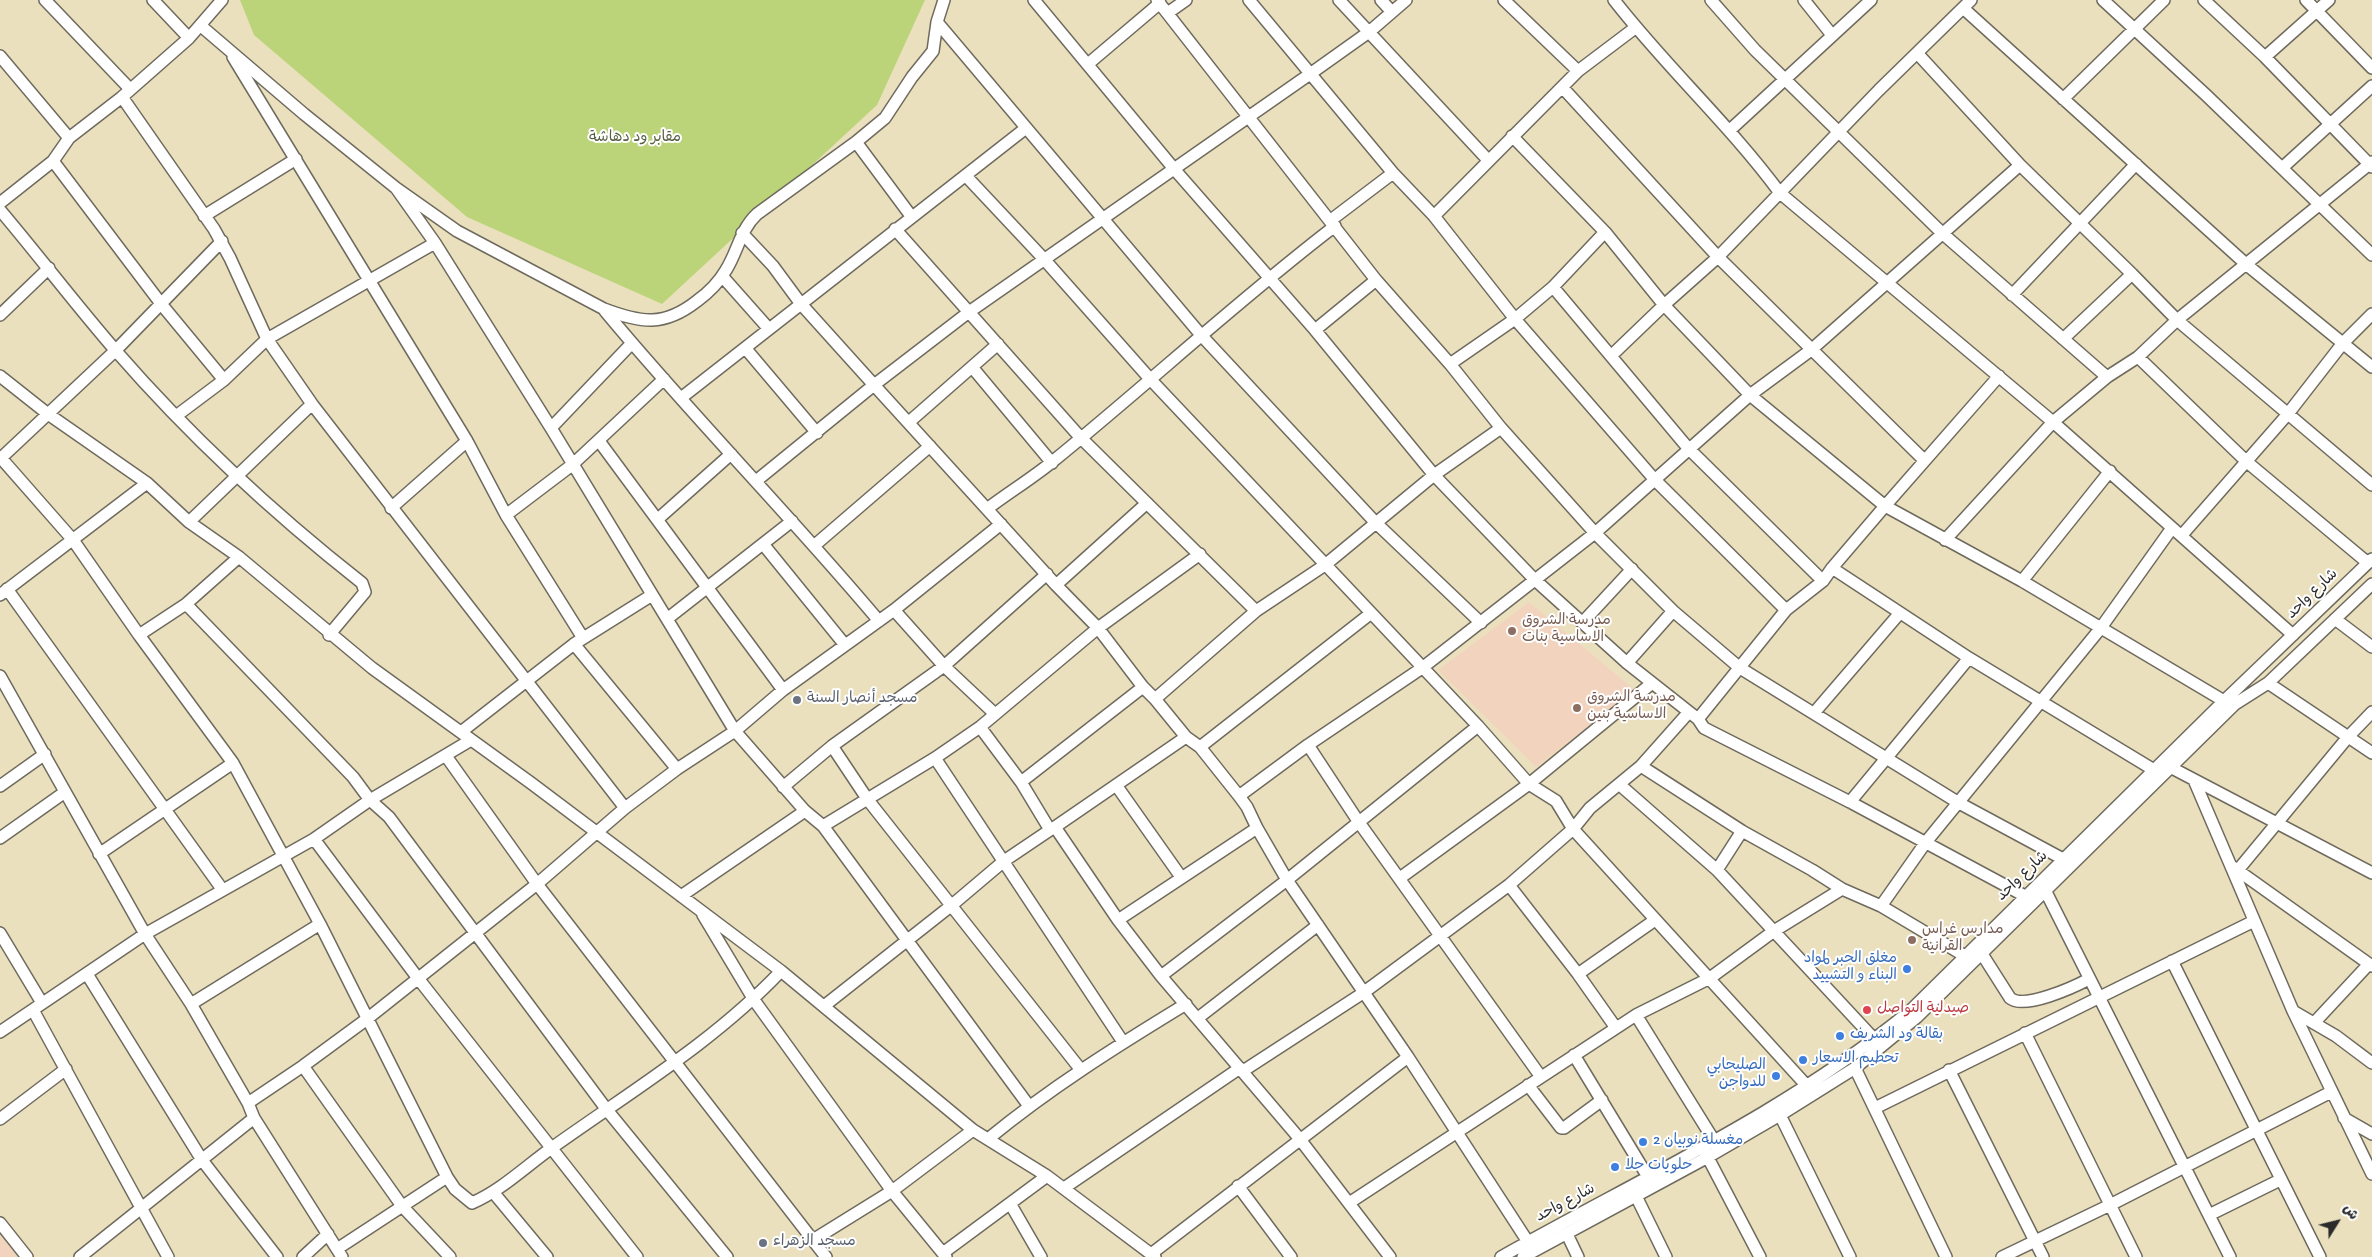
<!DOCTYPE html>
<meta charset="utf-8">
<style>
body{margin:0}
#map{position:relative;width:2372px;height:1257px;overflow:hidden;background:#ebe0be;font-family:"Gochi Hand","Playpen Sans Arabic",sans-serif}
canvas{display:block}
.north{position:absolute;left:2312px;top:1197px;width:50px;height:50px;-webkit-text-stroke:4px #fff;paint-order:stroke;rotate:54deg;font-size:14px;font-weight:700;line-height:20px;text-align:center;color:#2b2b2b}
.north::after{content:'';display:block;margin:auto;width:18px;height:22px;background:#2b2b2b;clip-path:polygon(50% 0,100% 100%,50% 72%,0 100%)}
</style>
<div id="map">
<canvas width="2372" height="1257"></canvas>
<div class="north">ش</div>
</div>
<script>
const context = document.querySelector('canvas').getContext('2d');
context.lineJoin = 'round';
function paint(path, color) {
  context.fillStyle = color;
  context.fill(path, 'evenodd');
}
function stroke(path, color, width, dash) {
  context.strokeStyle = color;
  context.lineWidth = width;
  context.lineCap = dash ? 'butt' : 'round';
  context.setLineDash(dash || []);
  context.stroke(path);
}
function label(font, color, halo, rows, align = 'center') {
  context.font = font + ' "Gochi Hand","Playpen Sans Arabic",sans-serif';
  context.lineWidth = 4;
  context.setLineDash([]);
  context.textBaseline = 'middle';
  context.strokeStyle = halo;
  context.fillStyle = color;
  for (const [text, x, y, turn = 0] of rows) {
    context.save();
    context.translate(x, y);
    context.rotate((+turn || 0) * Math.PI / 180);
    context.textAlign = isNaN(turn) ? turn : align;
    if (halo) context.strokeText(text, 0, 0);
    context.fillText(text, 0, 0);
    context.restore();
  }
}
paint(new Path2D(`
 M1529,602l106,88 -99,77 -98,-97z
 M0,1236l18,21h-18z`), '#f2d4be');
paint(new Path2D(`
 M240,0h685l-48,105 -215,199 -195,-87 -213,-182z`), '#bcd479');
const minor = new Path2D(`
 M45,0l85,89
 M153,0l36,38
 M1034,0l141,170 140,160 119,145 100,104 93,84 71,56 6,9 146,74 175,94
 M1157,0l219,280 74,84 51,64 94,105 78,78 67,57 219,135 104,56
 M1249,0l144,173 41,43 81,103 140,161 131,130
 M1339,0l149,160
 M1381,0l11,12
 M1504,0l74,71
 M1614,0c52,67 115,124 166,193l273,229 240,213
 M1711,0l44,50 187,183 165,144
 M1804,0l28,35
 M2103,0l103,95 166,160
 M2204,0l61,57 107,110
 M2306,0l66,68
 M1963,8l284,257 125,102
 M1169,12l17,-12
 M937,22l264,313 174,187 106,101
 M201,26l103,88 92,74 61,43 147,78c37,14 60,18 93,-8 11,-8 22,-19 29,-31 12,-19 14,-40 31,-56l99,-72 29,-24 27,-41 21,-26 4,-29 7,-22
 M1917,53l103,112 112,109 45,46 195,165
 M0,56l69,82
 M233,57l234,384 39,74 77,123
 M2265,57l64,-57
 M1088,64l72,-61
 M1562,87l156,170 206,203
 M122,97l92,132 16,29 37,81 45,65 313,404
 M2063,99l101,-99
 M1730,130l141,-130
 M1512,136l93,96 59,73 86,90 135,111 137,75 202,120
 M856,142l55,74
 M53,161l109,144 62,75
 M2282,168l90,-82
 M966,176l77,82 108,122 327,346 51,58 27,17 17,28 234,257
 M396,188l39,55 116,185 184,303 70,80 18,15 206,280
 M0,203l53,-42 16,-23 53,-41 67,-59 33,-38
 M0,210c39,46 76,95 116,141 74,85 157,162 246,232l3,9 -36,43
 M204,216l92,-57
 M1434,216l144,-145 57,-43
 M1331,220l62,-47
 M895,229l185,208 176,174
 M742,233l31,33 28,38 73,81 182,200 42,43 45,59 12,12 31,38 14,10 39,49 8,11 10,21 30,52 121,177 120,185
 M722,276l47,53
 M1553,287l135,161 135,133
 M2012,295l124,-131
 M605,311c88,106 185,204 274,310
 M0,315l49,-47
 M1315,330l61,-50
 M2063,339l69,-65
 M746,349l71,84
 M1612,355l52,-50 54,-48 161,-167 92,-90
 M2138,357l109,105 121,101
 M1450,364l65,-45 38,-32 52,-55
 M972,367l80,96
 M0,376l48,38 99,69 42,39 50,35 133,111 159,115 250,188 192,159 74,46 108,81
 M681,398l345,-270
 M176,416l48,-36 43,-41 168,-96
 M909,422l89,-78
 M551,428l81,-85
 M599,441l184,249
 M1,458l72,82 66,95 94,128 87,161 127,253 8,12 17,14c30,-13 54,-37 81,-56 77,-55 162,-106 228,-176
 M0,459l116,-109 106,-109
 M756,481l118,-96 95,-73 341,-238 59,-42 37,-32
 M391,508l76,-67
 M987,509c21,-16 44,-30 65,-47 95,-77 185,-161 283,-236
 M506,515l66,-50 92,-86
 M658,519l73,-65
 M189,522l123,-118
 M2182,535l105,-120 56,-72 29,-29
 M1945,540l108,-118 54,-45 31,-20 39,-37 195,-158
 M763,544l82,101
 M815,545l115,-99
 M1832,568l137,90 185,112 16,-3 202,106
 M2022,581l88,-110
 M1056,585l91,-82
 M7,589l215,300
 M0,595l147,-112
 M186,604l167,173 17,23 19,17 218,293 120,147
 M894,610l50,56 51,48
 M667,619l125,-98
 M2335,619l37,28
 M1583,622l49,-53
 M139,635l47,-31 53,-47
 M574,644l103,125
 M1627,663l46,-52
 M0,676l145,258 46,70 57,99 6,15 88,139
 M2268,683l104,70
 M1155,699l101,-88 69,-46 109,-90 67,-47
 M1814,713l85,-99
 M1698,719l88,-109 37,-29 9,-13 53,-62 114,-130
 M980,727l41,55 29,48 5,-3 63,93 43,56 138,162 91,119
 M461,732l113,-88 78,-49
 M1308,745l50,76 183,256
 M832,746l36,54 213,270
 M1200,747l170,-133
 M446,756l91,128 289,373
 M935,758l188,284
 M1641,766l101,65 70,39 30,19 39,17 84,50
 M2194,780l99,231 79,163
 M1021,782l122,-95
 M1116,785l65,92
 M1620,785l97,85 158,170
 M0,786l45,-32
 M783,787l49,-41 112,-80 103,-92
 M1239,796l69,-51 114,-77 173,-135 155,-138 61,-45 209,-185
 M1850,802l119,-144
 M823,826l112,-68 45,-31 118,-99 102,-74
 M1055,827l131,-90
 M0,838l65,-46
 M314,839l103,138 220,280
 M99,854l134,-91
 M2233,867l139,99
 M1717,870l25,-39
 M2238,870l110,-133 24,-25
 M1400,878l129,-94 122,-100
 M1509,885l69,89 38,54
 M2045,890l185,367
 M681,896l124,-85
 M1881,906l45,-64 174,-213 72,-101
 M703,915l51,85 138,191 54,66
 M1118,920l139,-92
 M0,933l42,70
 M1982,954l28,44c14,12 64,-11 79,-19
 M2172,961l148,296
 M87,974l115,186 75,97
 M1578,974l77,-54
 M1161,976l126,-96 191,-154
 M191,1004l129,-80
 M824,1006l128,-101 52,-44 46,-31
 M33,1010l135,247
 M2293,1011l43,25 36,27
 M1636,1015l82,132
 M1198,1018l120,-93
 M2314,1023l55,-59
 M0,1032l145,-98 169,-95 56,-39 101,-60
 M2025,1033l111,224
 M1574,1055l74,122
 M303,1066l99,140 48,51
 M1855,1068l91,189
 M1949,1070l94,187
 M1243,1071l120,-78 146,-108 64,-56 17,-21 51,-42 48,-54
 M1528,1085l33,43h3l38,-28
 M248,1103l55,-37 64,-47 170,-135 88,-76 52,-39 58,-38 48,-41 111,-80 107,-86
 M1875,1108l379,-187
 M1780,1115l70,142
 M2344,1118l28,16
 M0,1119l66,-50
 M988,1139c62,-51 129,-93 198,-135
 M1705,1152l55,105
 M1238,1186l53,71
 M1064,1188l176,-120
 M493,1192l54,65
 M1636,1196l30,61
 M1349,1203l287,-188 74,-37 64,-47 68,-42
 M1011,1205l30,52
 M2209,1215l71,-35
 M0,1223l27,34
 M1567,1234l11,23
 M813,1240l79,-49 81,-61
 M337,1249l110,-72
 M943,1253l104,-77
 M1151,1254l257,-197
 M80,1257l174,-139
 M303,1257l25,-23
 M1501,1257c138,-78 286,-145 409,-246l314,-310 148,-142
 M1523,1257l185,-100 72,-42 75,-47 62,-51 318,-313 33,-21 104,-99
 M2002,1257l108,-52 221,-113`);
stroke(minor, '#6e6a5e', 14);
stroke(minor, '#fff', 11);
for (const [x, y, r, color] of [
 [1512,631,5,"#8d6e63"],
 [797,700,5,"#6b7280"],
 [1577,708,5,"#8d6e63"],
 [1912,940,5,"#8d6e63"],
 [1907,969,5,"#3f7fe0"],
 [1867,1010,5,"#e0444e"],
 [1840,1036,5,"#3f7fe0"],
 [1803,1060,5,"#3f7fe0"],
 [1776,1076,5,"#3f7fe0"],
 [1643,1142,5,"#3f7fe0"],
 [1615,1167,5,"#3f7fe0"],
 [763,1243,5,"#6b7280"]
]) {
  const dot = new Path2D();
  dot.arc(x, y, r, 0, 2 * Math.PI);
  context.fillStyle = color;
  context.fill(dot);
  stroke(dot, '#fff', 2);
}
label('15px', '#565e42', '#fff', [
 ["مقابر ود دهاشة",635,139]
]);
label('15px', '#2b2b2b', '#fff', [
 ["شارع واحد",2313,595,-44],
 ["شارع واحد",2023,877,-44],
 ["شارع واحد",1566,1204,-28]
]);
label('15px', '#785e54', '#fff', [
 ["مدرسة الشروق",1522,622],
 ["الاساسية بنات",1522,639],
 ["مدرسة الشروق",1587,699],
 ["الاساسية بنين",1587,716],
 ["مدارس غراس",1922,931],
 ["القرانية",1922,948]
], 'left');
label('15px', '#5b616d', '#fff', [
 ["مسجد أنصار السنة",807,700],
 ["مسجد الزهراء",773,1243]
], 'left');
label('15px', '#366cbe', '#fff', [
 ["مغلق الحبر لمواد",1897,960,"right"],
 ["البناء و التشييد",1897,977,"right"],
 ["بقالة ود الشريف",1850,1036],
 ["تحطيم الاسعار",1813,1060],
 ["الصليحابي",1766,1067,"right"],
 ["للدواجن",1766,1084,"right"],
 ["مغسلة نوبيان 2",1653,1142],
 ["حلويات حلا",1625,1167]
], 'left');
label('15px', '#be3a42', '#fff', [
 ["صيدلية التواصل",1877,1010]
], 'left');
</script>
